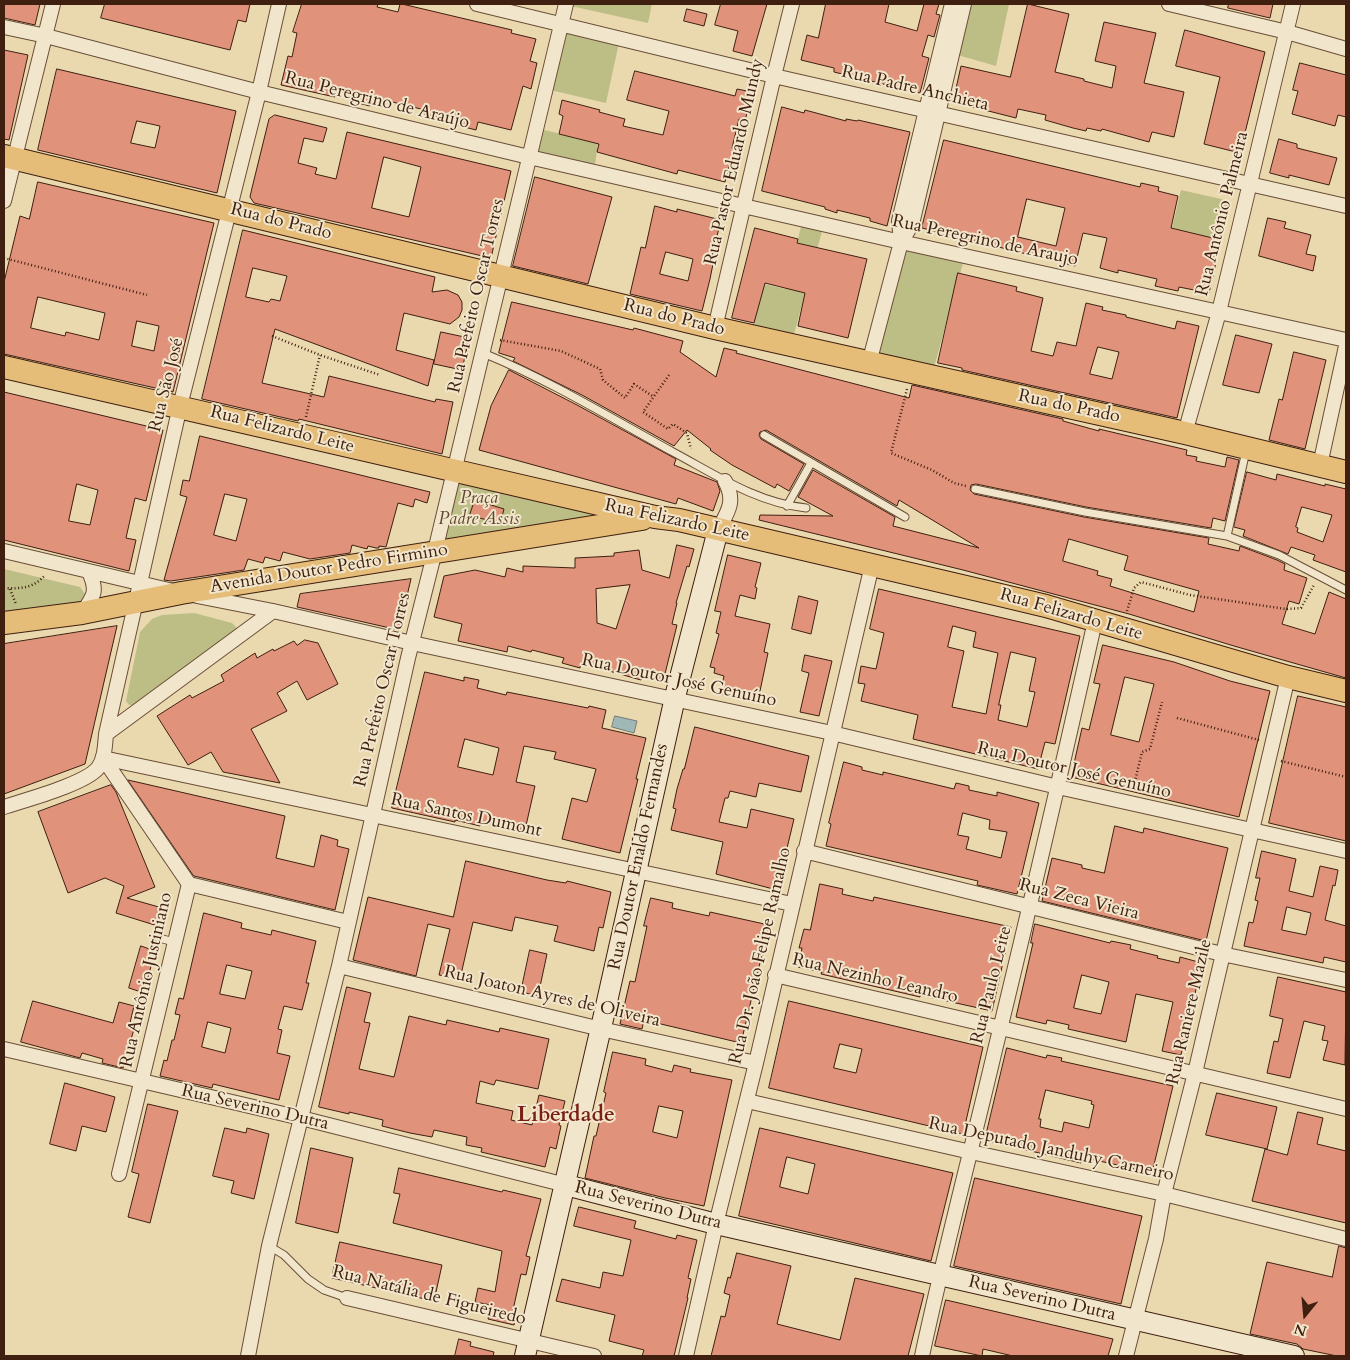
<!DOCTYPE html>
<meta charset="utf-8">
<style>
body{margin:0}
#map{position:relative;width:1350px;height:1360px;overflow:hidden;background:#ead9af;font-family:Cardo,serif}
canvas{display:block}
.frame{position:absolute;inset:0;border:5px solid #3f1f10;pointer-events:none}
.north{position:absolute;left:1280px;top:1290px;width:50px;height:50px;-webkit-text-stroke:4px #f1e6cb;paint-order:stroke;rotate:197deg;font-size:14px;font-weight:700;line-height:20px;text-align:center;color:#3f1f10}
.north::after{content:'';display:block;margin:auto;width:18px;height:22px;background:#3f1f10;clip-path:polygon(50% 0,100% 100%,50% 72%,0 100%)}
</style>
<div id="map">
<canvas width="1350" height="1360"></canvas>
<div class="frame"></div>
<div class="north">N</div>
</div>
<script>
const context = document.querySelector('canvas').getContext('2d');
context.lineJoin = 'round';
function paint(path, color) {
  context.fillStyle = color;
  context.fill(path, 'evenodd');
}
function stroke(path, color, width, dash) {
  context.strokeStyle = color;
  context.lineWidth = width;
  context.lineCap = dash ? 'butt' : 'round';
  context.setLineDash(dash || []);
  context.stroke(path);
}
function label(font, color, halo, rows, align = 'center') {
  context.font = font + ' Cardo,serif';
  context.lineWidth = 4;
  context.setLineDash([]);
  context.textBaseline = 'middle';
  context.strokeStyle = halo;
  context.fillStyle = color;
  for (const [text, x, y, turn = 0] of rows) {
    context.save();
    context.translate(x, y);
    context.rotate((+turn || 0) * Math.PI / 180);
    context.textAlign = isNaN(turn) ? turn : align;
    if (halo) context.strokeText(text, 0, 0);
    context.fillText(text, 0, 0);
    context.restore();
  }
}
paint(new Path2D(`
 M566,4h86l-4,19 -82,-18z
 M958,4h51l-13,62 -49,-14z
 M561,24l59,14 -14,65 -60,-14z
 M536,128l62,15 -4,29 -65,-15z
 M1181,190l49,11 -9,39 -49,-12z
 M803,219l21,5 -33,121 -40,-9 13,-52 21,5z
 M901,242l64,14 -32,115 -58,-13z
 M454,472l169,38 -188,41z
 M4,569l76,18 5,7 1,4 -3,4 -79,12z
 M194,613l38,10 4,4v6l-103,72h-4l-3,-4 14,-69 12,-13 10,-4z`), '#bdbe86');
const water = new Path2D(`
 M615,716l22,5 -3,12 -22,-6z`);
paint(water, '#9eb7b7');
stroke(water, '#787a74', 1);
const building = new Path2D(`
 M4,4h36l-5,21 -31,-7z
 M105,4h145l-4,18 -8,-2 -8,30 -129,-32z
 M302,4h76l-1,3 21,5 2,-8h2l110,26 -1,3 25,6 -6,22 7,2 -6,26 -8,-3 -12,44 -33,-8 -2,8 -39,-10v-3l-13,-3 1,-4 -53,-13 -2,9 -16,-4 2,-6 -19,-5 -2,6 -54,-12 7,-29 4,1 5,-24 -4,-1z
 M721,4h46l-15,52 -19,-5 5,-20 -23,-6z
 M826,4h63l-4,18 32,9 7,-27h15l-3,10 4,1 -6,22 -6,-2 -6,21 7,2 -9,35 -86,-21v-4l-33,-8 6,-25 11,3z
 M1028,4l41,10 -14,58 29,7v2l28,7 4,-22 -21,-5 9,-39 52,11 -12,50 40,9 -10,45 -22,-5 -3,10 -47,-13 -1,2 -14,-3 -1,3 -13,-3 -28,-8 1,-5 -28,-6 -2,9 -63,-16 8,-36 49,11z
 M1229,4h44l-3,14 -42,-10z
 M687,9l20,5 -3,12 -20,-5z
 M1185,30l80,22 -25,101 -36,-9 16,-67 -44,-11z
 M4,50l24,5 -19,85 -5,-1z
 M1300,63l46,12v42l-8,-2 -3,11 -43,-12 6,-23 -5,-1z
 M57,69l179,42 -19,82 -179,-43zM137,121l23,5 -5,22 -24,-5z
 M635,71l100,25 2,-7 15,3 -7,29 -6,-2 -7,29h2l-9,34 -47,-12 -1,4 -80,-22 2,-8 -40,-10 4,-18 -4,-2 3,-14 38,10 -1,2 26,7 -2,7 40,9 6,-24 -42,-11z
 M782,107l22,6 1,-3 41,11v-2l11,2 1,-1 52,12 -23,94 -17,-5v-3l-33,-8v3l-12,-4v-2l-63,-16z
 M275,115l52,13 -4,14 -19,-4 -6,25 19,5 -2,6 21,5 11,-47 164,39 -20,87 -237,-55 -4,-6 2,-9 17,-69zM384,157l37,10 -12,50 -37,-9z
 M1279,139l18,5v4l40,10 -8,27 -40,-10v3l-19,-5z
 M944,140l196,47 1,-4 18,4 -1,4 20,5 -7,32 50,12 -12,53 -30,-6 -1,4 -23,-5 2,-7 -39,-9v3l-18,-5 7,-30 -24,-5 -8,33 -153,-38zM1027,199l38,9 -9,38 -38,-9z
 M535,177l77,20 -24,87 -75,-18z
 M38,182l176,41 -41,169 -169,-38v-72l16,-66 9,3zM38,297l67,16 -6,27 -33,-8 -1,4 -34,-8zM137,321l22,5 -5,25 -22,-5z
 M655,206l22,6v-3l44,11 -11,44h3l-3,15 -8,32 -72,-17 11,-47 4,1zM666,252l27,7 -5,22 -28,-7z
 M1268,218l18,4 -2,6 27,7 -5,19 10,2 -3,15 -54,-15z
 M755,228l43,11 -1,4 70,16 -19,79 -50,-12 7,-33 -40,-10 -11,40 -22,-5z
 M243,230l192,47 -3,15 15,-2 11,5 4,7v8l-3,7 -9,7 -46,-11 -8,37 38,10 -6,26 -153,-57 -13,54 62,14 5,-21 106,26 1,-3 17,3 -11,52 -143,-35 -1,2 -96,-22zM253,268l34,8 -7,25 -9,-2 -2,3 -23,-5z
 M958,273l59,14 -1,4 27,7 -12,53 22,5 4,-14 19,4 10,-43 17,4 -1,3 24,5v2l49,12 2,-8 22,5 -22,92 -215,-48v-2l-24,-5zM1098,347l21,5 -7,27 -22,-5z
 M512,302l121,28 1,-2 49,13 -3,11 36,25 8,-29 13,3 -1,2 173,45 3,-13 151,34v2l36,10v-2l88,21 -1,5 11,2 -1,4 29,6 2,-10 12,3 -14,61 -12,-3 -2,10 -125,-21 -110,-23 -5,1 -1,5 4,4 110,23 125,21 -1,6 31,7 1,-5 37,14 8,4 -1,6 23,8 -8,26 -10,-3 -7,23 33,10 14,-42 17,7v79l-112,-32 -105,-32 -166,-44 -204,-50 1,-5 73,1 -35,-19 15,-27 82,47 -2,9 86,22 -80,-48 -2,6 -131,-76 -6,2 -1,3 2,4 43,25 -15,27 -12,-7 -2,4 -43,-23 -22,-15 1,-1 -24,-19 -13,16 -92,-51 -69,-34 2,-3 -16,-5zM1069,539l59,17 -4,14 75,21 -5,21 -84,-26 2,-7 -15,-4 1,-4 -35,-10z
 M441,332l28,6 -7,32 -28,-6z
 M1236,335l36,9 -13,49 -36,-8z
 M1294,352l32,8 -21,89 -36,-9 10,-41 3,1z
 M509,370l68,35 99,54 -2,6 43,17 3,9 -7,20 -35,-13 -2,6 -197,-54 12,-44z
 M4,392l159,38 -17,71 -11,-3 -9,40 10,2 -7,31 -125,-31zM77,484l21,6 -8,35 -21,-4z
 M200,436l230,56 -3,11 -12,-4 -2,8 -15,-4 -12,44 -7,-1v2h-3l-8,-2 -1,3 -15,-4 -2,8 -40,6 -27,-7 -3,9 -15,-4 -2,6 -15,-4 -4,11 -73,11 -7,-1 23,-83 -7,-2 3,-15 6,1zM225,494l22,5 -11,42 -22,-6z
 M1247,472l29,8 1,-6 48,12v-2l21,5v83l-33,-12 2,-5 -24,-8 -3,7 -45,-18 2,-6 -11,-3zM1302,507l30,8 -9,27 -26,-10 1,-4 -2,-1z
 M475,500l29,9 -4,15 -30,-9z
 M677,545l17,4 -5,18 -2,-1 -11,37h1l-5,21 5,1 -14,57 -21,-6 -1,4 -60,-17 -1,5 -18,-5 2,-5 -32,-8 -1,2 -23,-6 -1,6 -49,-11 4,-17 -28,-7 10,-41 31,-6 30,7 2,-9 16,4v-6l52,2v-10l39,-2v-3l25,-3 3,20 27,8zM630,585l-14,44 -19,-6 -1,-34z
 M728,555l33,8 -6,24 2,1 -2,11 -15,-4 -5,21 35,8 -6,28 4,1 -8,38 -3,-1 -3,12 -34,-8 4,-18 -10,-3 1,-5 -5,-1 9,-33 -3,-1 5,-21 -6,-1z
 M411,579l-12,51 -102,-23 3,-13z
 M879,589l201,47 -25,108 -10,-2 -7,27 -125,-30 5,-24 -57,-14 4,-17 -7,-1 3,-17 15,3 8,-36 -14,-4zM953,626l23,6 -3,15 25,6 -12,61 -34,-7 12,-56 -16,-4zM1011,652l25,6 -7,33 6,1 -8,35 -29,-7 3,-15h-2z
 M799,596l19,5 -7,33 -19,-5z
 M117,626l-32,138 -81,30v-150z
 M305,640l13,3 20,41 -31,16 -10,-19 -20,12 10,18 -36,18 29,54 -57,-11 -12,-20 -23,13 -31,-49 33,-21 2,3 32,-17 -3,-6 34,-22 2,5 16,-9 1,2 20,-10 3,4z
 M1103,645l71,17 56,19 40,10 -31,126 -168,-40 11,-49 7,2 11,-46 -6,-1zM1125,677l29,7 -15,58 -28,-7z
 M805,655l27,6 -13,55 -19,-4 9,-39 -7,-2z
 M425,672l39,9v-4l15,3 -2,8 29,7 1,-3 81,16 1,-2 17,4 -4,18 44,10 -10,41h2l-18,74 -58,-14 10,-41 15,4 9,-33 -42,-10 2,-7 -32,-6 -8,36 19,4 -10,44 -44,-8 -1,4 -25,-6v2l-63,-14zM465,739l34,9 -6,27 -35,-8z
 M1298,696l48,11v134l-77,-18z
 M695,727l114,29 -8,36 -42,-9 -3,14 -26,-6 -2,7h-3l-6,24 28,6 4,-19 43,10 -17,71 -61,-16 7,-32 -52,-12 5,-21 -3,-1 4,-19 6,-20h1z
 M844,762l18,5v3l21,5v-3l71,17 2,-6 13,3v4l28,6v-4l42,11 -22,91 -40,-9 1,-4 -152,-35 5,-22 -2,-1zM963,813l27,7 -1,9 18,3 -6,26 -35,-9 3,-12 -11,-2z
 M128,780l157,36 -9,42 38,9 7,-32 17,5 -1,6 12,3 -14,61 -141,-34z
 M111,785l5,7 39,95 -28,11 39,11 -5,18 -45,-14 8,-27 -19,-8 -37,15 -30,-81z
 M1115,826l28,7 1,-5 84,20 -22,93 -164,-40 10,-43 30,7v3l22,5z
 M1262,851l34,8 -7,32 24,6 7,-31 18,4 -3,16 -2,-1 -8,35 21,6v36l-22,-5 -1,6 -79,-17 5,-24 4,1 5,-22 -3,-1 5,-22h-4zM1287,907l24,6 -5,22 -24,-5z
 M466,861l81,19 19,3 1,-2 44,11 -8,36 -4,-1 -5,24 -40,-10 4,-15 -43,-9 -3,14 -39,-9 -13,57 -21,-4 11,-46 -22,-5 -12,52 -63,-16 15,-63 85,20z
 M820,884l23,5 -1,5 31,7 1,-4 137,30 -19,84 -72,-16v2l-17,-4 -82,-19 1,-2 -24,-5 4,-19h-3l5,-19 6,1z
 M651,898l22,5 -1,5 37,8 1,-4 59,13 -28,118 -97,-23 -2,9 -22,-5 10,-43 5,1 12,-56h-3z
 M204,913l38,10 -1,5 30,7 1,-5 44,11 -10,42h3l-7,27 -18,-4 -6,23 4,1 -5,23 13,3 -11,44 -66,-16 -1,4 -52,-12 4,-16 3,1 5,-21h2l6,-25 -5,-1 4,-16 4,1zM227,965l25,6 -7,28 -25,-5zM208,1022l23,6 -6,25 -23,-6z
 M1035,924l75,19 1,-2 20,4 -1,4 28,7 -1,2 22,5 1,-6 22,6 -21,92 -19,-4 11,-49 -37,-8 -10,48 -58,-13 1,-4 -22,-5 -1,4 -30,-7 17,-74h-2zM1082,975l27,7 -8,32 -27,-6z
 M141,946l14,5 -11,42 -15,-5z
 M530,950l17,4 -9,42 -17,-4z
 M1278,977l68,15 -1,73 -22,-5 5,-19 -6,-1 3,-14 -21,-5 -14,57 -23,-5 7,-32 4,1 5,-23 -13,-3z
 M347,987l24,6 -7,29 6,1 -11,46 35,8 15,-61 37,9 1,-5 52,12 1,-4 49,11 -11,50 -42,-9 -2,5 -14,-4 -4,22 37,8 -2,9 21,5 7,-30 26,6 -6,24 2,1 -5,23 -6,-2 -5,20 -64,-15 1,-4 -16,-3 1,-8 -33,-7 -2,7 -22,-4 -28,-7 1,-6 -34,-8v2l-30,-7z
 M33,1001l80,22 6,-21 15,4 -5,21 5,2 -11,39 -21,-5 1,-4 -21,-6 -2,5 -59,-16z
 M789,1001l194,46 -20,87 -194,-46zM840,1044l22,5 -6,24 -22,-5z
 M1007,1048l39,10 1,-3 15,3 -1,3 112,25 -21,87 -70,-16 -1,6 -96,-23zM1046,1090l46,11 -1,3 3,1 -5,23 -25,-6 -2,10 -22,-5 1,-8h-2z
 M613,1052l33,7 -1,6 27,7 2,-7 17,4 -1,3 42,8 -28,126 -39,-8 -80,-20 9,-42h2l10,-43 -2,-1zM659,1106l24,5 -6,27 -24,-6z
 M65,1083l50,14 -9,35 -24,-6 -6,25 -26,-7z
 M1217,1093l60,14 -10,42 -61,-14z
 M148,1104l30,7 -28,112 -22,-6 11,-43 -7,-2z
 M1298,1112l25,6 -6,26 29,7v72l-94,-22 13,-52 22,6z
 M225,1128l21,5 1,-5 22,6 -15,65 -23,-6 3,-12 -21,-5z
 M760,1128l193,45 -22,88 -192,-45zM787,1157l28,7 -7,30 -28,-7z
 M311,1148l42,10 -15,75 -42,-10z
 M399,1168l103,24 1,-2 38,9 -15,57 4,1 -4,18 -5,-1 -8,36 4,1 -3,14 -26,-6 3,-14 -16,-3 3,-14 17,4 7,-41 -109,-28 7,-29 -6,-1z
 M975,1178l167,38 -21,88 -167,-38z
 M579,1207l57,14 -2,7 42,11 1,-4 20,5 -9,38 3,1 -4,19h1l-14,58h-32l2,-6 -35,-9 6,-26 -59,-14 6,-22 38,9 3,-16 20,4 8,-36 -57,-14z
 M340,1242l102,23 -8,36 -102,-23z
 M1339,1246l7,2v108h-9l-34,-7 -6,-5 -47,-10 17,-72 65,15z
 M737,1253l54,13 -14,58 63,16 15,-62 69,16 -16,62h-197l10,-40 4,1 5,-22 -6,-2 4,-16 2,1z
 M946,1300l167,39 -5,17h-95l-30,-7 -1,7 -47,-10z
 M459,1339l12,3 -1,4 24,6 -1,4h-38z`);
paint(building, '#e0927b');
stroke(building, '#3f1f10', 1);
const lane = new Path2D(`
 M483,353c66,27 128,65 190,99 43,23 84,51 133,56
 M764,435l141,82
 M975,489l110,23 142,24 52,19 67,35
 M787,506l24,-43
 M1227,536l19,-85
 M159,938l15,4
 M269,1246l15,9 24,24 16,11 23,8`);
const street = new Path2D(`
 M477,4l297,72 572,130
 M1169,4l118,28 59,17
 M4,27l42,9 213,56 270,65 372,85 445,98
 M4,201l49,-197
 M901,242l-2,-21 53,-217
 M715,328l59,-252 18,-72
 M869,363l32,-121 11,-18 52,-220
 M1185,433l34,-121 74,-308
 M1320,465l26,-119
 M718,530c10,-18 18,-29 7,-49
 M4,551l169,40
 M197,596l76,15 139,32 420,90 226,54 288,64
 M82,613c12,-17 16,-22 7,-41
 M106,734l167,-123
 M103,758l689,146
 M103,758l86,126
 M4,807c21,-7 81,-23 94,-39 7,-10 7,-23 8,-34l74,-328 79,-314 20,-88
 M804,851l418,103 124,26
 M189,884l159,38
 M339,966l262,63 155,34
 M775,975l571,134
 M4,1049l297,69 265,67
 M747,1101l224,51 193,42 182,45
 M119,1174l70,-290
 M347,1298l247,58
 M248,1356l21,-110 70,-280 69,-308 27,-107 131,-547
 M686,1356l30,-132 40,-161 116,-498
 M922,1356c22,-103 49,-204 73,-306 35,-143 68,-286 100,-429
 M1126,1356l30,-117 8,-45 31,-121 93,-396`);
const secondary = new Path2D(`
 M566,1185l150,39 578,132
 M525,1356l81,-350 70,-313 42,-163`);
const primary = new Path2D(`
 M4,156l711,172 470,105 161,39
 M4,367c217,48 434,101 651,150l24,3 321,75 46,11 242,71 58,14
 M4,623l78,-10 99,-20 461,-74`);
stroke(lane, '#6a4e38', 9);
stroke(street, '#6a4e38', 16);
stroke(secondary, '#3f1f10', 22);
stroke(primary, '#3f1f10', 24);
stroke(new Path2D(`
 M4,258l143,37
 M272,336l48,19 60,20
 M500,340l61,11 39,18 3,11 22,18 9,-14 20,13
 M669,375l-26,37 25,17 5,-5 14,9 4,16
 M907,389l-16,64 41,17 22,13 12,3
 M306,417l14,-62
 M4,588c17,1 30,0 41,-13
 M10,589l6,15
 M1127,611l7,-23 7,-6 49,13 96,14 15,-1 13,-23
 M1177,718l82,22
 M1281,761l65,16
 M1133,789l9,-37 8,-3 12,-47`), '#3f1f10', 2.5, [1, 2.5]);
stroke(lane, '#f1e6cb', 7);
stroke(street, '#f1e6cb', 14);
stroke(secondary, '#f1e6cb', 20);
stroke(primary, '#e5bc78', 22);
label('18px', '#3f1f10', '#f1e6cb', [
 ["Rua Padre Anchieta",915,89,13],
 ["Rua Peregrino de Araújo",377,101,14],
 ["Rua Pastor Eduardo Mundy",735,162,-77],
 ["Rua Antônio Palmeira",1223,214,-76],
 ["Rua do Prado",281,222,14],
 ["Rua Peregrino de Araujo",985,241,12],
 ["Rua Prefeito Oscar Torres",477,296,-77],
 ["Rua do Prado",674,318,14],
 ["Rua São José",167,385,-76],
 ["Rua do Prado",1069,407,12],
 ["Rua Felizardo Leite",282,430,14],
 ["Rua Felizardo Leite",677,521,12],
 ["Avenida Doutor Pedro Firmino",329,569,-9],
 ["Rua Felizardo Leite",1071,615,16],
 ["Rua Doutor José Genuíno",679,681,12],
 ["Rua Prefeito Oscar Torres",383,690,-77],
 ["Rua Doutor José Genuíno",1074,771,13],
 ["Rua Santos Dumont",466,816,12],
 ["Rua Doutor Enaldo Fernandes",639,857,-78],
 ["Rua Zeca Vieira",1079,900,14],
 ["Rua Dr. João Felipe Ramalho",761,956,-77],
 ["Rua Nezinho Leandro",875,979,13],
 ["Rua Antônio Justiniano",147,980,-77],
 ["Rua Paulo Leite",992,985,-76],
 ["Rua Joaton Ayres de Oliveira",552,997,13],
 ["Rua Raniere Mazile",1190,1012,-77],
 ["Rua Severino Dutra",255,1108,13],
 ["Rua Deputado Janduhy Carneiro",1051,1150,12],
 ["Rua Severino Dutra",648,1206,14],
 ["Rua Natália de Figueiredo",429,1296,14],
 ["Rua Severino Dutra",1042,1299,13]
]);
label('italic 18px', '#5e472e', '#f1e6cb', [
 ["Praça",479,499],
 ["Padre Assis",479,520]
]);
label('bold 22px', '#7a1f14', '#f1e6cb', [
 ["Liberdade",566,1116]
]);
</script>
